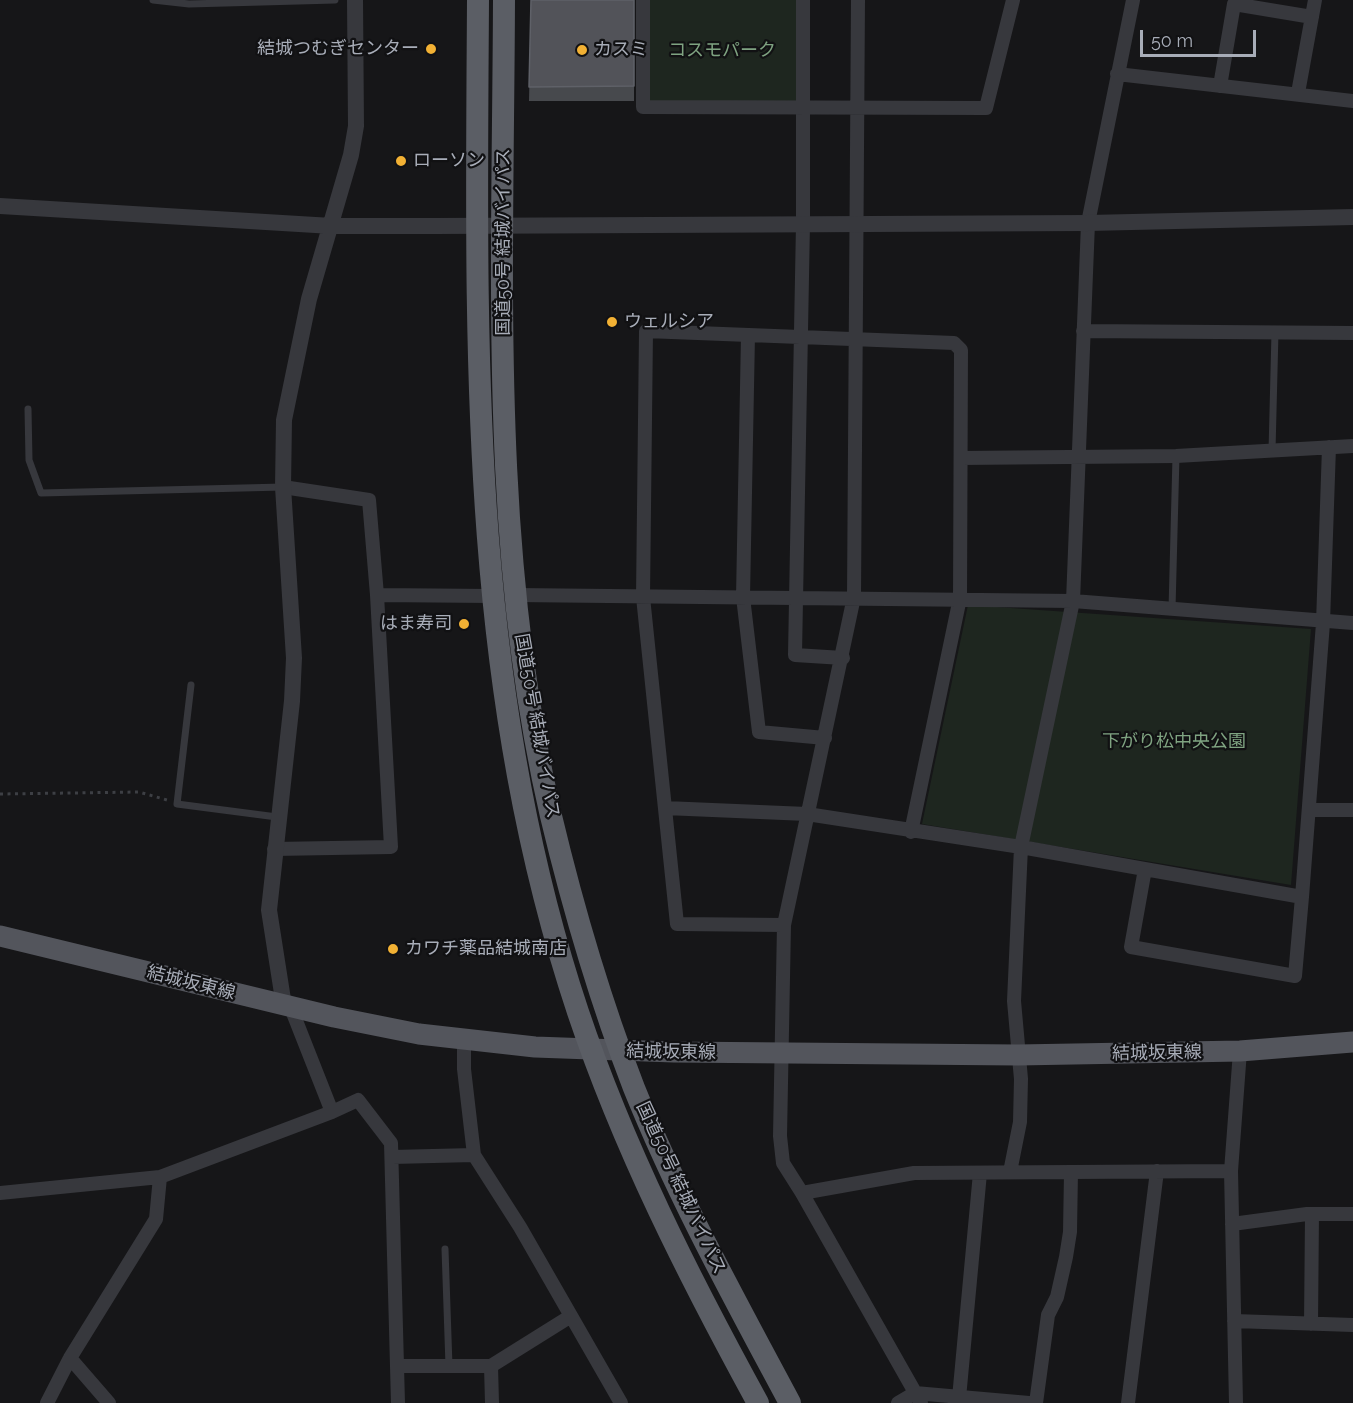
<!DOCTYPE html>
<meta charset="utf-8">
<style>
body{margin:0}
#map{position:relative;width:1353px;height:1403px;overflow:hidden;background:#161618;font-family:Raleway,sans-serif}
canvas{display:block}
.scale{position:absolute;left:1140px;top:30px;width:116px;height:27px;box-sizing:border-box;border:3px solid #a8adb8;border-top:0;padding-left:8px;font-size:18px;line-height:21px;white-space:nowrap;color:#a8adb8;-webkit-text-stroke:4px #111113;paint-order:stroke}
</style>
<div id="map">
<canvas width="1353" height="1403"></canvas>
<div class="scale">50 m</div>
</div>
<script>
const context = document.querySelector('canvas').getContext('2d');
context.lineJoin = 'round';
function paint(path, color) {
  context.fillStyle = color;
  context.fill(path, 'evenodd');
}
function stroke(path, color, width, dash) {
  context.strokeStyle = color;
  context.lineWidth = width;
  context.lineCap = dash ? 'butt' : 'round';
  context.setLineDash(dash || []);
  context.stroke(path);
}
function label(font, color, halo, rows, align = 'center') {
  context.font = font + ' Raleway,"Noto Sans JP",sans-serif';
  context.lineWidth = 4.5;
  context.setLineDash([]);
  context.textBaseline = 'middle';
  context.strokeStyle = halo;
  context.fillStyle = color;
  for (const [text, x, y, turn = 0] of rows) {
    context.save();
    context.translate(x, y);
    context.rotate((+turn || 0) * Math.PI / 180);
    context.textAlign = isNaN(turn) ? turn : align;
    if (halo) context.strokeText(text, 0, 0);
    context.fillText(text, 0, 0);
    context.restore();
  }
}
paint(new Path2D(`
 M647,0h152l-1,103 -152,1z
 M968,605l343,24 -20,256 -369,-61z`), '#1e261f');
stroke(new Path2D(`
 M0,794l139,-2 28,8`), '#3d3f44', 3, [3, 4.5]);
stroke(new Path2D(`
 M153,0l36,4 146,-4
 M28,409l1,51 12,33 242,-6
 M1272,451l3,-119
 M1172,609l4,-153
 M191,685l-14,119 100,13
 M445,1249l4,117`), '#37383d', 7);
stroke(new Path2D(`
 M643,0v107l343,1 27,-108
 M803,0v223l-8,432 48,3
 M1117,74l236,27
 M1220,86l14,-82 78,13
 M1298,93l17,-93
 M1083,331l270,2
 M748,335l-5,262 16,135 66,6
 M961,458l215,-2 177,-10
 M377,595l114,1
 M516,595l557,6 280,22
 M665,808l142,6 214,33 281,50 21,-274 6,-176
 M1311,810h42
 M274,849l117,-2 -14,-252 -8,-95 -86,-13
 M1145,869l-14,78 164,29 7,-79
 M784,925l-107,-1 -34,-327 3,-266 308,12 7,7 -1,248 -49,234
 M291,1008l41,104
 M464,1041v28l10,86 46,72 101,176
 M392,1157l82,-2
 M1010,1172l10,-50 1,-43 -7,-78 7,-154 52,-246 15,-378 45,-223
 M0,1193l160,-16 172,-65 26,-12 33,43 7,260
 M802,1193l-19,-30 -3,-27 4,-211 70,-328 4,-597
 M1232,1224l75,-10h46
 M1234,1321l119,4
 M1311,1324l1,-110
 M70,1358l39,45
 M397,1366h94l80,-50
 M491,1366l1,37
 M959,1398l21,-225
 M47,1403l23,-45 86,-139 4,-42
 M898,1403l17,-10 114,10
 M921,1403l-119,-210 112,-20 317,-2
 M1036,1403l12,-88 9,-18 9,-40 4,-25 1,-60
 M1128,1403l29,-232
 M1236,1403l-5,-232 9,-120`), '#37383d', 14);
stroke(new Path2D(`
 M0,206l332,20h102l654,-3 265,-6
 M284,1006l-15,-96 23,-209 2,-43 -11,-171 1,-67 25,-121 42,-144 5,-29 -1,-126`), '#37383d', 16);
stroke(new Path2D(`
 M0,936l334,81 85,17 116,13 139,5 344,3 222,-4 113,-9`), '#53555c', 21);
stroke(new Path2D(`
 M478,0c-2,343 -10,682 100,1012 46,137 111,265 180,391
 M504,0c-1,271 -15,550 47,816 22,92 49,184 83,272 44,109 101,212 156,315`), '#5b5e65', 22);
paint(new Path2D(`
 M531,0h103v101h-105z`), '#47494d');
const building = new Path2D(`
 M531,0h103v86l-105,1z`);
paint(building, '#525359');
stroke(building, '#5f6168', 1.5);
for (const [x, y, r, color] of [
 [431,49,6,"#f2b134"],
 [582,50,6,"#f2b134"],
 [401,161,6,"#f2b134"],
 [612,322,6,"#f2b134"],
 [464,624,6,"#f2b134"],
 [393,949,6,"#f2b134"]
]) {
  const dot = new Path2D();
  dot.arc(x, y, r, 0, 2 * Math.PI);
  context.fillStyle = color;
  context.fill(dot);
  stroke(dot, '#111113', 2);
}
label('18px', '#a8adb8', '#111113', [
 ["結城つむぎセンター",419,49,"right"],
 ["カスミ",594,50],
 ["ローソン",413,161],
 ["ウェルシア",624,322],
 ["はま寿司",452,624,"right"],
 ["カワチ薬品結城南店",405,949]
], 'left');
label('18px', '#7fa381', '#111113', [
 ["コスモパーク",722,51],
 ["下がり松中央公園",1174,742]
]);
label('18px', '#a8adb8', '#111113', [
 ["国道50号 結城バイパス",504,242,-90],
 ["国道50号 結城バイパス",537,726,80],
 ["結城坂東線",191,983,14],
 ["結城坂東線",671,1052,1],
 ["結城坂東線",1157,1053,-1],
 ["国道50号 結城バイパス",681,1188,65]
]);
</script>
